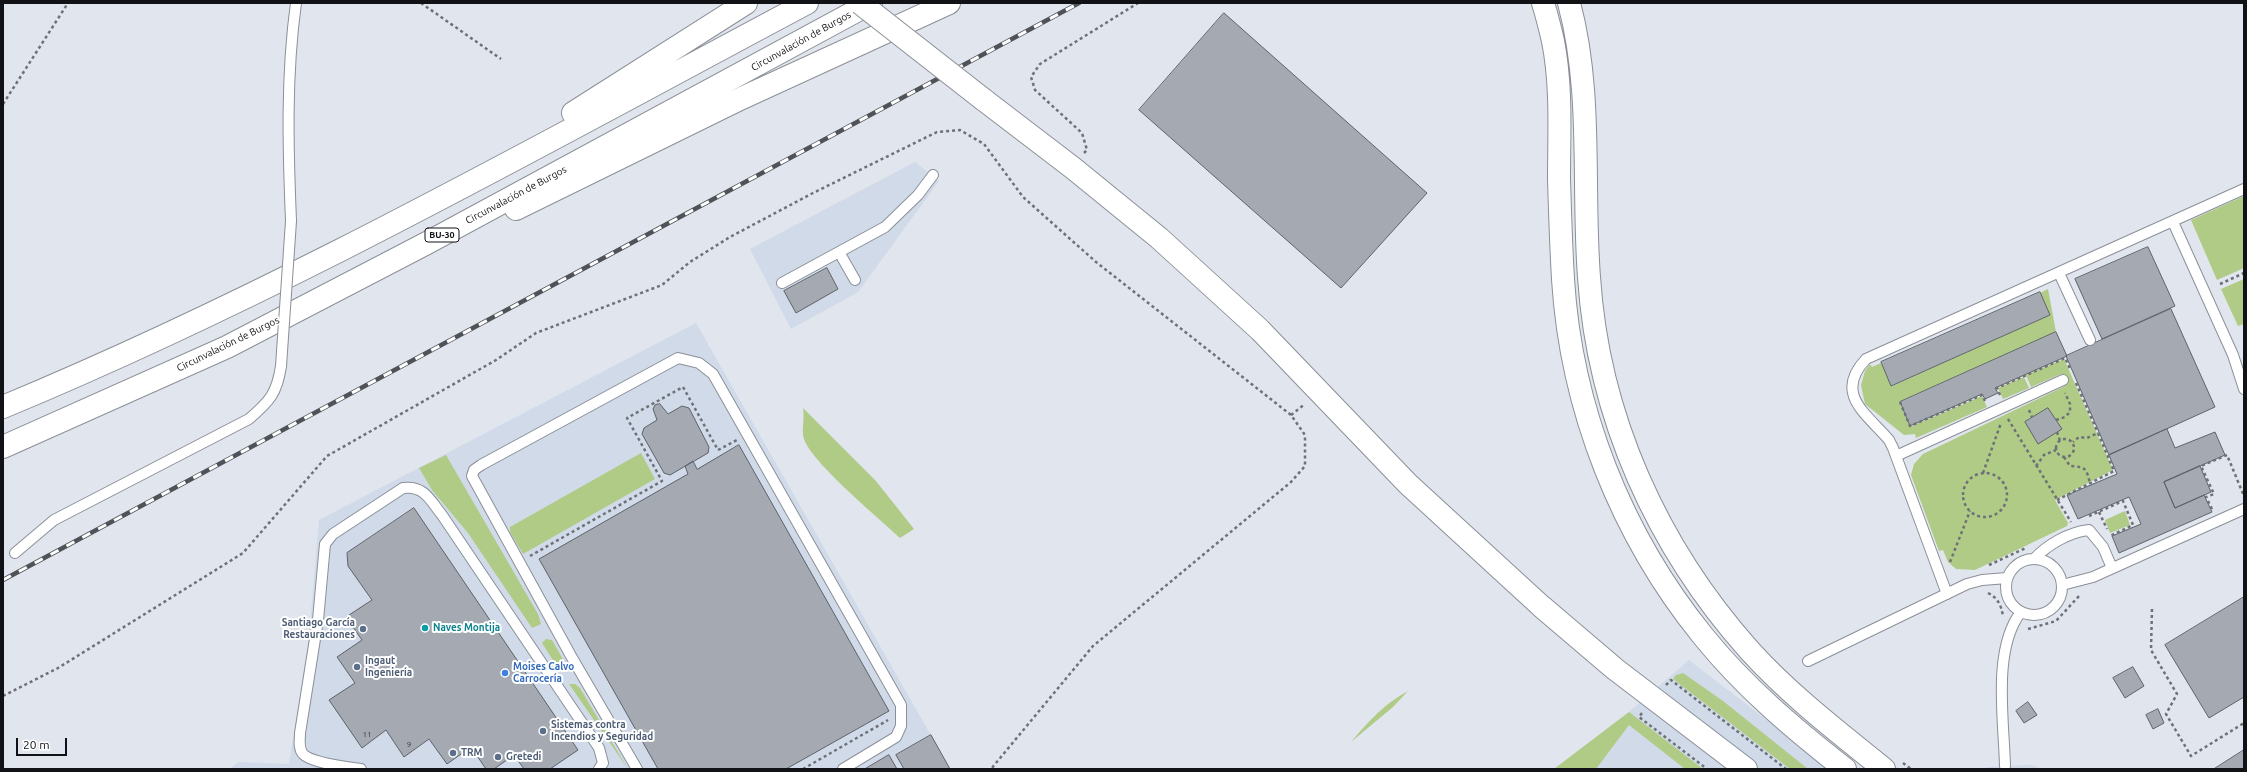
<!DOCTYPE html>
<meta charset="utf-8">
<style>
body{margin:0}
#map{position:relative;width:2247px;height:772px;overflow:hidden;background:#e0e5ee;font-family:Ubuntu,sans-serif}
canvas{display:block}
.frame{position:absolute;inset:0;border:4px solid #101215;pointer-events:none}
.scale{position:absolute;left:16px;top:738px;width:51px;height:18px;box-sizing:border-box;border:2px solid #101215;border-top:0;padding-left:5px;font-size:12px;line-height:14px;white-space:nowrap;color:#101215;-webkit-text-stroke:3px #fff;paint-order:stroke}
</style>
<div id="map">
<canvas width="2247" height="772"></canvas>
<div class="frame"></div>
<div class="scale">20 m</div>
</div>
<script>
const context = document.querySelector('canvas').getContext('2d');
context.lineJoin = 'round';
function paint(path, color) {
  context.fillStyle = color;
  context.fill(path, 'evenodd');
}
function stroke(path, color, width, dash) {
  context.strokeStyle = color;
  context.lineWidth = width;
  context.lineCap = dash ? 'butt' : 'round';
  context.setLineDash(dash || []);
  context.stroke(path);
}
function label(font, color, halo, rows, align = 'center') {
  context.font = font + ' Ubuntu,sans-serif';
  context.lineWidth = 4;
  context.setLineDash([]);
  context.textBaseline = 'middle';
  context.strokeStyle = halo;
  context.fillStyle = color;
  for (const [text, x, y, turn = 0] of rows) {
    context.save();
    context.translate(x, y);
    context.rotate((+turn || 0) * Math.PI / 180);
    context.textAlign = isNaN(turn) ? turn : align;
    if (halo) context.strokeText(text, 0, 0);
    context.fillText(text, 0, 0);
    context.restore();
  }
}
paint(new Path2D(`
 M915,162l24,19 -81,111 -67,37 -41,-80z
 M696,323l254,446h-720l8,-7 51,2 20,-127 10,-117z
 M1689,660l141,109h-276l75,-57z
 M2031,765l12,4h-64l10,-2z`), '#d0dae9');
paint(new Path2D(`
 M2244,196v72l-27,12 -26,-60z
 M2244,279v45l-6,2 -17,-37z
 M2048,289l8,43 -157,70 11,25 72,-31 5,11 -71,31 -1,-4 -11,1 -39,-31 -4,-19 4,-14 5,-7 2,3 9,-4 11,23 158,-71 -10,-22z
 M2064,359l49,111 -58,30 13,23 -1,3 -92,44 -19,-1 -8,-7 -5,-12 -4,1 -28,-76 3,-11 9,-10 142,-68 -4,-12 -30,13 -5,-12z
 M2024,377l5,11 -26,11 -5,-11z
 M803,408l73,73 38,48 -14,9c-21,-20 -88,-75 -96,-99 -3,-9 1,-20 -1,-31z
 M641,453l14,26 -132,75 -13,-22v-5z
 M446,455l92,159 3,10 -9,4 -64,-95 -36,-43 -13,-22z
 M2125,511l5,14 -20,8 -5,-13z
 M546,639l6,1 13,23v4l-5,4 -18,-28z
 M1683,673l40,28 85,68h-18l-117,-90 3,-4z
 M569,684h6l5,4 48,81z
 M1408,691l-15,16 -42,35c19,-22 32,-37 57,-51z
 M1629,712l74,57h-18l-56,-44 -33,44h-42z`), '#b0cb85');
const building = new Path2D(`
 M1224,13l203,180 -86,95 -202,-178z
 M2148,247l27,59 -73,33 -27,-60z
 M827,268l11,21 -42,24 -12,-22z
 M2040,292l10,23 -159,71 -10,-24z
 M2171,309l44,98 -106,48 -43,-99z
 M2056,332l11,24 -72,32 3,5 -13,6 -3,-5 -72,32 -10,-24z
 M660,404l8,10 14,-8 7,2 20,39 -1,6 -38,22 -6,-2 -22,-39 2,-6 13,-8 -4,-11 2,-4z
 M2048,408l14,21 -24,15 -13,-22z
 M2167,429l8,19 40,-16 10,23 -61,27 11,26 29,-13 8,17 -93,41 -7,-17 29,-12 -12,-27 -51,22 -11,-24 50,-21 -8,-19z
 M739,445l150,266 -103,58h-128l-119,-210 149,-85 -3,-8 8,-5 4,8z
 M2200,466l11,26 -36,16 -11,-26z
 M414,508l164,242 -28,19h-26l-10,-14 -20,14h-8l-15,-22 -24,17 -18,-25 -25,18 -18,-27 -24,18 -33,-48 26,-17 -18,-26 25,-17 -16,-23 26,-17 -24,-34 -1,-13z
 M2244,597v100l-35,21 -44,-73z
 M2133,667l11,19 -19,12 -12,-20z
 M2028,702l9,13 -13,8 -8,-12z
 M2158,709l6,14 -11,6 -7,-14z
 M931,735l19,34h-46l-8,-14z
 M2244,750v19h-30z
 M889,755l8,14h-32z`);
paint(building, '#a5aab2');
stroke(building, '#5e636a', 1);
const service = new Path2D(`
 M291,221c-3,-73 -5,-146 5,-218
 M2173,222l60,133 11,34
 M839,252l16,28
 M2059,273l31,67
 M782,283l103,-56 33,-32 15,-20
 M1896,456l167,-76
 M15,553l39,-33 195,-101c21,-18 28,-26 32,-53
 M2006 587a28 28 0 1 1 56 0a28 28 0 1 1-56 0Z
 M2034,559c13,-14 35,-27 55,-29l14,17 9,21
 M2062,585l31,-8 151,-68
 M1947,594l-54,-146 -4,-8c-22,-26 -56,-46 -23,-81l378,-170
 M1808,661l159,-77 15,-4 25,-2
 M2005,766c-1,-45 -13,-117 16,-154
 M361,769c-13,-2 -50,-6 -58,-15 -5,-6 -3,-14 -3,-21l18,-113 7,-76 8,-10 70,-46c21,-3 27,12 39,27l157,233 4,15 -4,6
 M637,769l-66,-113 -99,-180 2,-6 7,-5 197,-107 21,5 14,11 188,331v21l-5,11 -53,32`);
const tertiary = new Path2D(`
 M984,100l89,68 86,70 101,92 148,154 133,122 74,63 131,100`);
const secondary = new Path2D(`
 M1543,3c4,13 7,25 10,38 9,46 6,92 6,138 1,33 2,67 4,100 8,129 58,256 140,357 41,51 91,93 142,133
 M1569,3c24,89 13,183 20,274 9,139 68,270 161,374 40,44 88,81 134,118`);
const motorway = new Path2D(`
 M573,113l173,-110
 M516,209l226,-111 207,-95
 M3,407c277,-115 539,-263 804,-404
 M3,447l224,-100 200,-104 444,-240`);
stroke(service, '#8b9098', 12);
stroke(tertiary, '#8b9098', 24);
stroke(secondary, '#8b9098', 24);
stroke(motorway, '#8b9098', 24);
stroke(new Path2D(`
 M421,3l80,56
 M3,104l65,-101
 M1084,153l3,-3 -5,-17 -47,-43 -4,-13 9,-13 98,-61
 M2220,284l24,-11
 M2076,383l22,50
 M2000,395l-3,-7 68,-30 5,11
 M1900,402l10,24 72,-31 3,6
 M2029,410l3,7
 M1291,415l14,-11
 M2008,419l63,103
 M2056,420l9,-3 5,-5v-8l-5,-11
 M2057,432l3,9
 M2056 448a9 9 0 1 1 18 0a9 9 0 1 1-18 0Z
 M2064,457l6,9c16,1 16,2 20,17
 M2036,466l8,-11 12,-5
 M1983,473l18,-50
 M1963 495a22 22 0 1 1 44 0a22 22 0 1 1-44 0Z
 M2057,500l57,-29 -16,-38 -11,5 -8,-1 -6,5
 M2212,509l-6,-12 8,-3 -13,-28 26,-11 17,41
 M2099,512l8,17
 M2089,516l34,-15 10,24 -23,11
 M530,556l132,-75 -35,-63 56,-31 35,63 19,-10
 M1950,562l20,-51
 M1989,565l37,-17
 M1988,593c10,5 13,12 15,23
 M2152,609l-1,41 26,44 -11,20 25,42 53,-33
 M2028,629l28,-8 24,-26
 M1666,685l5,-5 115,89
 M3,696l55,-28 185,-115 84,-97 169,-96 40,-27 126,-48 28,-23 40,-25 83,-44 124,-61 23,-2 24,14 39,53 73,65 195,153 14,20v31l-14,16 -198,164 -102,123
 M1642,713l-3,4 68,52
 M1903,763l8,6
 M803,769l85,-49`), '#6e7177', 2.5, [3, 3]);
stroke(service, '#fff', 10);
stroke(tertiary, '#fff', 22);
stroke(secondary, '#fff', 22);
stroke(motorway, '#fff', 22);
const rail = new Path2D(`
 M3,580l1076,-577`);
stroke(rail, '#4f5257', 4.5);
stroke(rail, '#fff', 3, [9]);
const serviceBridge = new Path2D(`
 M281,366l10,-145`);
const tertiaryBridge = new Path2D(`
 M860,3l124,97`);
stroke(serviceBridge, '#8b9098', 12, []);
stroke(tertiaryBridge, '#8b9098', 24, []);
stroke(serviceBridge, '#fff', 10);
stroke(tertiaryBridge, '#fff', 22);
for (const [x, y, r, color] of [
 [425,628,4,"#0f9aa8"],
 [363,629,4,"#5c6f8a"],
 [357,667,4,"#5c6f8a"],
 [505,673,4,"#3f7fe0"],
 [543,731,4,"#5c6f8a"],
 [453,753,4,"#5c6f8a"],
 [498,757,4,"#5c6f8a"]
]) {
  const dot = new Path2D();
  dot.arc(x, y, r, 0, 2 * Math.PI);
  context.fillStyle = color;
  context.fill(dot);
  stroke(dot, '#fff', 1.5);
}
label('8px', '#35383c', null, [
 ["11",367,734],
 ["9",409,744]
]);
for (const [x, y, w] of [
 [442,235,34]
]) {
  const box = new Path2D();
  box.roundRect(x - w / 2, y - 7, w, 14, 3);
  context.fillStyle = '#fff';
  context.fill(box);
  stroke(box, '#101215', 1);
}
label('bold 9px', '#101215', null, [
 ["BU-30",442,235]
]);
label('10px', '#101215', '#fff', [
 ["Circunvalación de Burgos",801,41,-29],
 ["Circunvalación de Burgos",516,195,-28],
 ["Circunvalación de Burgos",228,344,-26]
]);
label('bold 10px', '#4e5e75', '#fff', [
 ["Santiago García",355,623,"right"],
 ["Restauraciones",355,635,"right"],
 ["Ingaut",365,661],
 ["Ingeniería",365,673],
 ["Sistemas contra",551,725],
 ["Incendios y Seguridad",551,737],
 ["TRM",461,753],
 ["Gretedi",506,757]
], 'left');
label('bold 10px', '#0d838f', '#fff', [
 ["Naves Montija",433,628]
], 'left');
label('bold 10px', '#366cbe', '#fff', [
 ["Moises Calvo",513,667],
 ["Carrocería",513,679]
], 'left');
</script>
